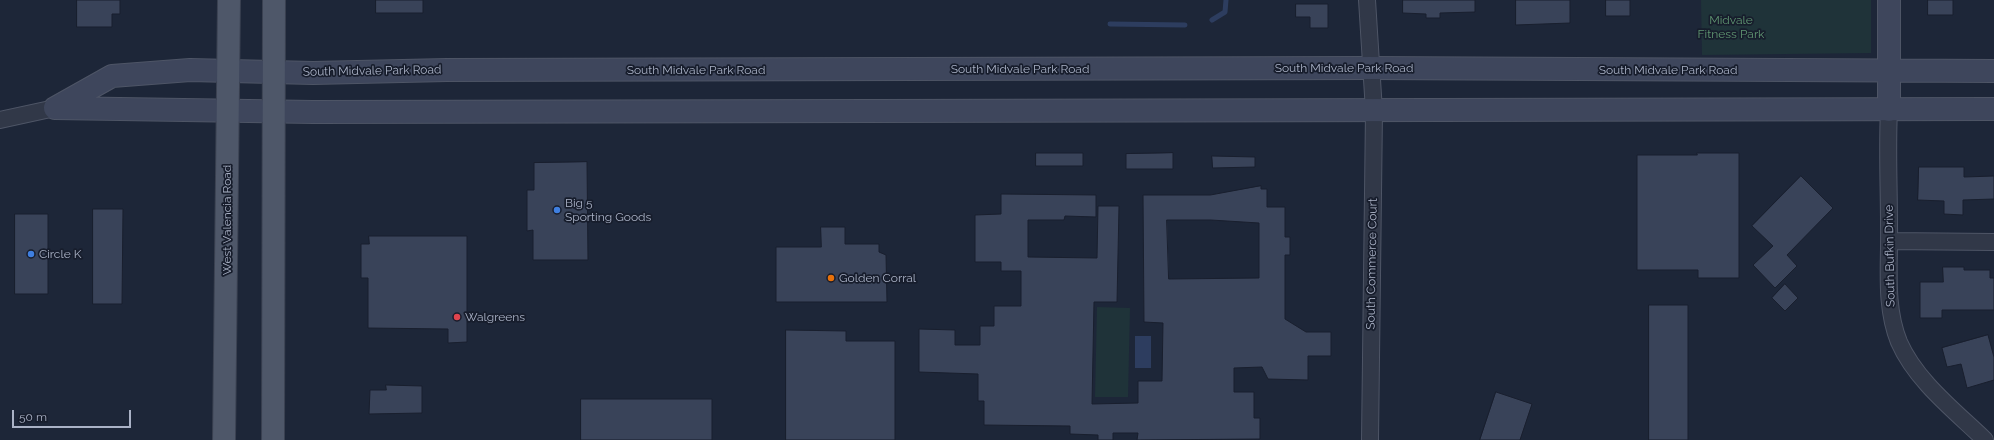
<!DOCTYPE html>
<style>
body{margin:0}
#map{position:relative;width:1994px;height:440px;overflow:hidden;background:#1d2638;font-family:Raleway,sans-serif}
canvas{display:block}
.scale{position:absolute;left:12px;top:410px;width:119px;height:18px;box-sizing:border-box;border:2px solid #aab2c6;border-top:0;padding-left:5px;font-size:12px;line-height:14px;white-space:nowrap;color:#aab2c6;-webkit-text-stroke:3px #171d2c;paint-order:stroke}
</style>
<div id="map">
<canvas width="1994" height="440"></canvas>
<div class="scale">50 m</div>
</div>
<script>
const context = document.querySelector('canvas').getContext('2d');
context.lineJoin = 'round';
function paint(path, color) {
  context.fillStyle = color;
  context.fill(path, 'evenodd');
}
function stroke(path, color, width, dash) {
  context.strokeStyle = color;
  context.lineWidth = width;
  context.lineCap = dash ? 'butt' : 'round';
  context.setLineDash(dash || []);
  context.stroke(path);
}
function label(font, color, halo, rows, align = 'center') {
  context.font = font + ' Raleway,sans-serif';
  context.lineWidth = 3.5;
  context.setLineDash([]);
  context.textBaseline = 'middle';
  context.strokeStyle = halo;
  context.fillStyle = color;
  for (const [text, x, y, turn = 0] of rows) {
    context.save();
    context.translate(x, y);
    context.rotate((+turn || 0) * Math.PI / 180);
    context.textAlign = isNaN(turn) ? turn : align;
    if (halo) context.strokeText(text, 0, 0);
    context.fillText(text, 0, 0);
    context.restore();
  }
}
paint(new Path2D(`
 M1701,0h170v53l-169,2z
 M1097,307l33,1 -2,89h-33z`), '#1f3339');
paint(new Path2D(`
 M1135,336h16v32h-16z`), '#2d3d5f');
stroke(new Path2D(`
 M1212,20l13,-8 1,-12
 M1110,24l75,1`), '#2d3d5f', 5);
const building = new Path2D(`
 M77,0h43v14h-8v13h-35z
 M376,0h47v13h-47z
 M1403,0h72v12l-35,1v5h-14v-4l-23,-1z
 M1516,0h54v23l-54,2z
 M1606,0h24v16h-24z
 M1928,0h25v15h-25z
 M1296,4h32v24h-18v-11h-14z
 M1036,153h47v13h-47z
 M1173,153v16h-47v-15z
 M1697,153h42v125h-41v-8h-61v-115h60z
 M1212,156l43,1v10l-42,1z
 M587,162l1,98h-55v-30l-6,1v-41h7v-27z
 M1919,167h45v10l30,-1v23l-31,1v15l-19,-1v-13l-26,-1z
 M1801,176l32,32 -46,47 10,11 -22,22 -22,-23 20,-19 -21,-20z
 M1261,186v3h6v18h18v30h5v18h-5v64l21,13h25v24h-23v24l-40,-1 -6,-12 -28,1v24h20v26h6v21l-123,1 1,-7h-25v7h-15v-5l-28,-1v-8l-86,-1v-24h-6v-27l-59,-2v-43l36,1v15h25v-19h14v-20h27v-35h-20v-9h-26v-47l26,-1v-20l95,1v22l-31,-1 -1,4h-36v37l69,1 1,-52h21l-2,96h-23l-2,102 46,-1v-22h24l1,-58 -19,-1 -1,-127h67zM1167,220h44l48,3v55l-90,1z
 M93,209h30l-1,95h-29z
 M15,214h33v80h-33z
 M821,227h24v17h34v8l7,3 1,47h-111v-55h45z
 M369,236h98v106l-19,1v-14l-80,-1v-50h-7v-34h8z
 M1943,267h21v3h26v8h4v32h-52v8h-22v-36h23z
 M1785,284l13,14 -13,13 -13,-13z
 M1649,305h39v135h-39z
 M786,330l60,1v10h49v99h-109z
 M1988,335l6,22v23l-27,8 -6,-24 -14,3 -5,-19z
 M386,385l36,1v27l-53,1 1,-24h16z
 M1496,392l36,12 -12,36h-40z
 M581,399h131v41h-131z`);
paint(building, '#394359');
stroke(building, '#191f2e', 1);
const street = new Path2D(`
 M1367,0l7,111 -4,329
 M1889,110c-2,38 0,76 0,115 1,39 -5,80 10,117 17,39 56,69 86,98
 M0,120l55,-12
 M1889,241l105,1`);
const secondary = new Path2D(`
 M55,108l57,-32 78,-6 123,3 134,-3 923,-2 624,3
 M55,108l258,4 1681,-3
 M1889,110v-110`);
const primary = new Path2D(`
 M224,440l5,-440
 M273,440l1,-440`);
stroke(street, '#4e5566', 18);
stroke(secondary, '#4e5566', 24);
stroke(primary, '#3a4151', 24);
stroke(street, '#313848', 16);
stroke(secondary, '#3e465c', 22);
stroke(primary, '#4e5769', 22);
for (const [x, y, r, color] of [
 [557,210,4,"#3f7fe0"],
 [31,254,4,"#3f7fe0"],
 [831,278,4,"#e8710a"],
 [457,317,4,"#e0444e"]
]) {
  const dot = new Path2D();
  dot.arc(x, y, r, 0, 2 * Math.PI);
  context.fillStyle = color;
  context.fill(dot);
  stroke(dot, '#171d2c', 1.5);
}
label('12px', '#609772', '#171d2c', [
 ["Midvale",1731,20],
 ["Fitness Park",1731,34]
]);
label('12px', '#aab2c6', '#171d2c', [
 ["South Midvale Park Road",1344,68],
 ["South Midvale Park Road",1020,69],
 ["South Midvale Park Road",696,70],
 ["South Midvale Park Road",1668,70],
 ["South Midvale Park Road",372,71,-1],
 ["West Valencia Road",227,220,-90],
 ["South Bufkin Drive",1890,256,-91],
 ["South Commerce Court",1372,264,-89]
]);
label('12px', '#aab2c6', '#171d2c', [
 ["Big 5",565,203],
 ["Sporting Goods",565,217],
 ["Circle K",39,254],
 ["Golden Corral",839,278],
 ["Walgreens",465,317]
], 'left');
</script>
